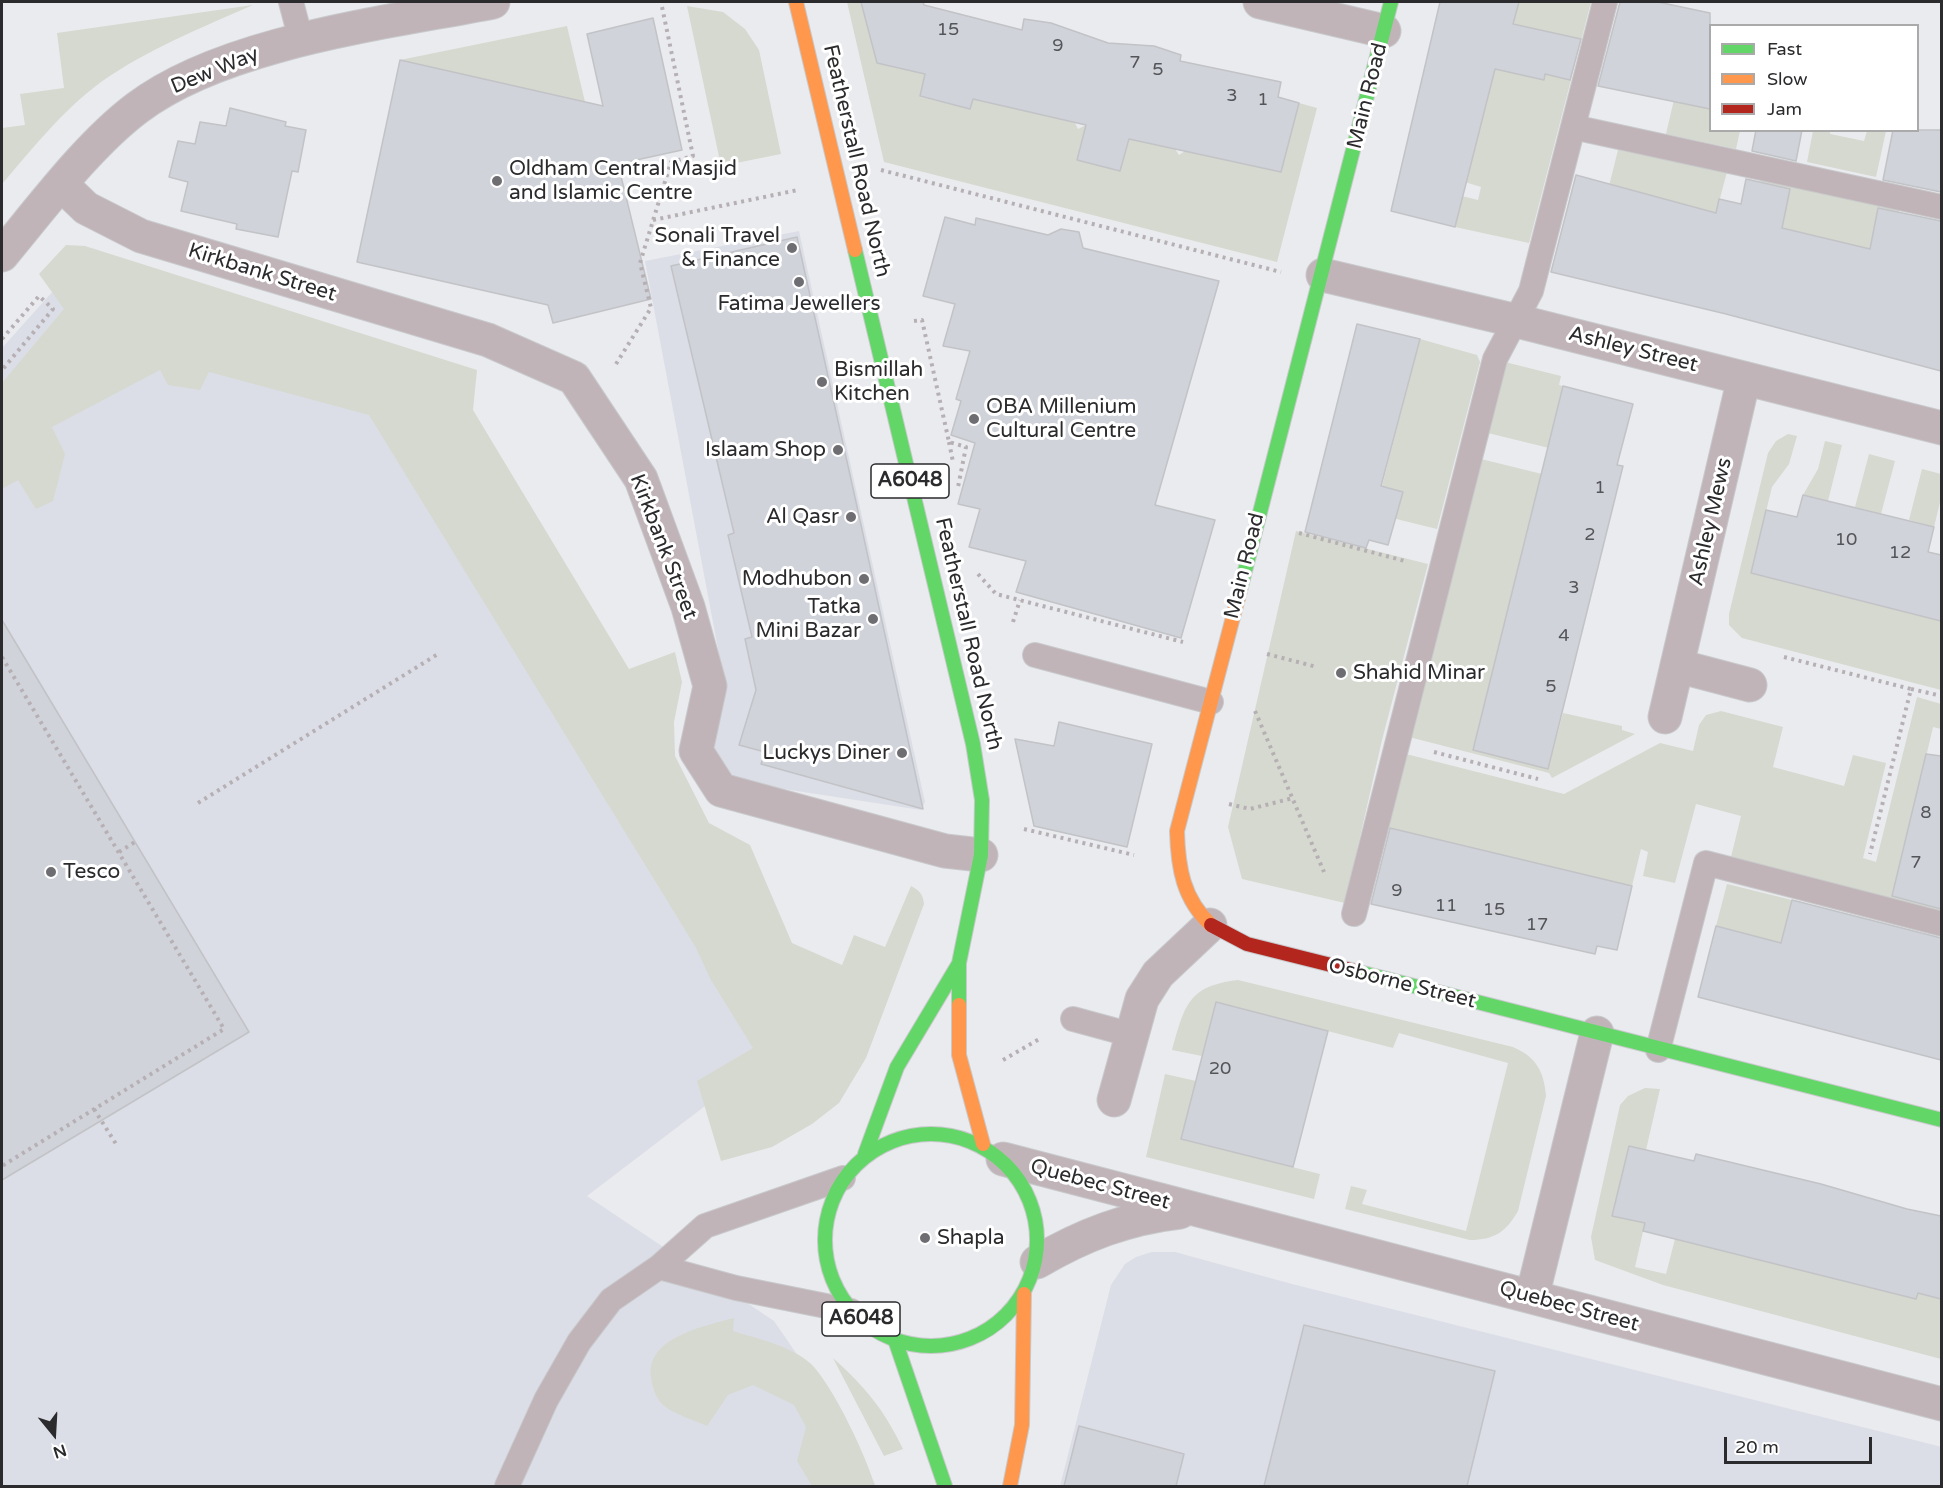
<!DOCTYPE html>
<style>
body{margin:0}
#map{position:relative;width:1943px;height:1488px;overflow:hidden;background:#eaebef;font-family:"Varela Round",sans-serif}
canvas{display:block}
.frame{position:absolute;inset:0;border:3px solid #2b2b2e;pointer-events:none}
.legend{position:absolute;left:1709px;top:24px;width:210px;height:108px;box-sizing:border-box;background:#fff;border:2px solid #aaaaab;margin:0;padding:8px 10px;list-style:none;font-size:18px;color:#2b2b2e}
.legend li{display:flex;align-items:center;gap:12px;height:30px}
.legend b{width:30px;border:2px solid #aaaaab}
.north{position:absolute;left:24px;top:1404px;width:60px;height:60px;-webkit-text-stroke:4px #fff;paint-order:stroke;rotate:162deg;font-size:16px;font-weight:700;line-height:24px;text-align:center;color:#2b2b2e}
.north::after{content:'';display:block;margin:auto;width:21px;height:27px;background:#2b2b2e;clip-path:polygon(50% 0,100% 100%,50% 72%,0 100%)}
.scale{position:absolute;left:1724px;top:1437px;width:148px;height:27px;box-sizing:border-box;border:3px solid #2b2b2e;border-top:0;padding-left:8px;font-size:18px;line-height:21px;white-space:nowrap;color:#2b2b2e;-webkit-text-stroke:4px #fff;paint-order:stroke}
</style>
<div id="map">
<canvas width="1943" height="1488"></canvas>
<div class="frame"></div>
<ul class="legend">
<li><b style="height:8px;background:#63d668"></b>Fast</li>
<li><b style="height:8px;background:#ff974d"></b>Slow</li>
<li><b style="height:8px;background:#b3261e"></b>Jam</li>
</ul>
<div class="north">N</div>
<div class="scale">20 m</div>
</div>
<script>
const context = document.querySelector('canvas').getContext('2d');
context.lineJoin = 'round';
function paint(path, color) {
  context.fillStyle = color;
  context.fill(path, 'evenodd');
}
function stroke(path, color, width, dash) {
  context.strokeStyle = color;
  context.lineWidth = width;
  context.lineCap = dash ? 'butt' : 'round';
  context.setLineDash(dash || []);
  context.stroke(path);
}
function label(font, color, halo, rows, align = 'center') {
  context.font = font + ' "Varela Round",sans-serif';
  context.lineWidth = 6;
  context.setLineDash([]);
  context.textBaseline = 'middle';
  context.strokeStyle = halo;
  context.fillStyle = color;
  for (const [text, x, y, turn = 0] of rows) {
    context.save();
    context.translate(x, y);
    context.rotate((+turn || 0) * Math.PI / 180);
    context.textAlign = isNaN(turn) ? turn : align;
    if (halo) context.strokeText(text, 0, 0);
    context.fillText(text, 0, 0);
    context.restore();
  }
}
paint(new Path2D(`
 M799,231l126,571 -4,8 -216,-33 20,-91 -80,-425z
 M87,253l337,131 403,629 -240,183 187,125 62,90 40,75h-874v-1138z
 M1152,1252h23l117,32 650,163 -1,39h-881l51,-201 14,-21 11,-7z`), '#dcdee7');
paint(new Path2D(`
 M847,2h14l16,60 48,12 -5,23 50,12 20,-77 37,79 48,12 3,6 8,-4 -7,26 6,11 35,9 10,-33 45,11 4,6 6,-4 95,21 19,-69 18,5 -40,154 -393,-100z
 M1519,2h72l-62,241 -74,-16 7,-31 16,4 3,-13 -16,-5 29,-123 2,10 48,11 11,-46 -48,-11 -5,-9 13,3z
 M253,5c-52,23 -105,44 -152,77 -38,28 -69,67 -99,102v-56l23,-3 -5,-31 44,-6 -7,-55z
 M687,6l36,6 22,17 14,21 22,104 -60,12z
 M567,26l18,76 -185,-42z
 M1678,82l11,23 21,4v21l30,1 -4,18 -70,-15z
 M1813,131h17v3l34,7 3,-10h19l-10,46 -69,-15z
 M1618,150l109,22 -11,41 -107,-27z
 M1761,179l139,30 -13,48 -137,-34z
 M66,245l19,1 392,124 -4,40 156,259 46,-17 7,30 -8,40 1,34 34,67 41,22 42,98 50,22 12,-30 31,12 26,-61c9,5 12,8 13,18l-58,154 -27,45 -27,21 -40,23 -51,14 -24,-80 56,-33 -42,-68 -16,-34 -326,-531 -160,-43 -9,18 -32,-5 -8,-15 -108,57 13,27 -12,47 -17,8 -18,-29 -16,9v-106l62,-74 -25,-35z
 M1420,339l57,16 3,7 -43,167 -61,-15 27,-22 -21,-6z
 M1505,362l56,14 -2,9 4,1 -14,62 -61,-15z
 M1788,434l9,2 -8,28 -17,23 -21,86 190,48v69l-199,-52 -13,-13v-11l39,-161 8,-12z
 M1825,441l17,4 -14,56 -25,-6 15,-26z
 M1869,454l26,7 -14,53 -26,-7z
 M1481,459l61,15 -69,275 75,20 15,-56 59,13v4l13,4 -83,44 -3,-5 -140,-36z
 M1922,469l19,5v24l-7,29 -25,-7z
 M1296,531l132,33 -46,176 -37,163 -103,-24 -14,-52z
 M1917,697l24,7v25l-8,-2 -7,30 -22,134 37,10v11l-210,-55 10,-41 -45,-12 -21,79 -32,-7 5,-24 -7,-3 -9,37 -244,-58 18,-74 158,40 96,-51 33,8 6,-26 7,-10 15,-4 62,16 -10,40 71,19 9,-31 33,8 -23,95 13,4z
 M1727,884l65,16 -11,43 -65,-17z
 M1238,980l275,67c23,10 31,24 33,49l-28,115c-12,21 -24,29 -48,29l-125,-31 6,-23 16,4 -5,14 104,27 42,-168 -109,-30 -6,15 -177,-46 -14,54 -30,-6c13,-44 15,-64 66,-70z
 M1165,1074l31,7 -15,58 139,35 -6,25 -168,-42z
 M1645,1088l15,1 -14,61 -17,-4 -16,70 32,7 -10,44 31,7 9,-35 240,60 3,-6 23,6v60l-278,-74 -68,-25 -4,-23 29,-132 8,-9z
 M734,1318l-1,13c25,8 56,14 77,32 22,20 57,95 65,123h-63l-15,-25 9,-34 -12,-22 -41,-20 -25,10 -21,31c-13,-6 -37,-13 -46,-23 -6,-7 -9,-17 -10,-26 -5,-40 54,-51 83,-59z
 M833,1358c33,30 50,50 70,91l-19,7z`), '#d6d9cf');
const building = new Path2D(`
 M861,2h62l1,3 98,25 2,-11 27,4 57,20 46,3 27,9 -1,6 101,21 -3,15 21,6 -18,69 -152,-33 -9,32 -43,-11 9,-35 -113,-26 -3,10 -50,-13 5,-22 -48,-11z
 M1440,2h79l-6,22 68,15 -11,41 -25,-6 -1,6 -49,-11 -40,158 -64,-16z
 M1620,2h38l52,11v96l-112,-23z
 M653,18l29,132 -64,14 33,135 -98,24 -5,-18 -191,-43 43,-202 203,46 -16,-72z
 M230,108l56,14 -1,4 21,4 -8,42 -6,-1 -14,66 -42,-8 1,-5 -56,-13 7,-29 -19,-5 9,-36 17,3 5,-22 26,4z
 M1756,130h46l-6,31 -44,-10z
 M1893,130h48v62l-58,-12z
 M1576,175l140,38 3,-14 22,5 5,-25 44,10 -8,39 88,21 8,-41 63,13v150l-215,-57 -175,-42z
 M945,217l30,8 1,-7 72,17 13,-6 18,3 4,16 136,33 -64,224 60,15 -34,118 -165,-46 10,-31 -57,-14 11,-38 -22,-5 17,-61 -24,-8 10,-34 -5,-2 14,-48 -27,-5 12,-42 -32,-8z
 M797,237l59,265 67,307 -162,-45 4,-12 -26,-7 17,-55 -11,-51 7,-2 -24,-102 6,-2 -63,-267z
 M1357,324l63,15 -39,147 22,6 -15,53 -19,-5 -3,8 -61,-16z
 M1563,386l70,18 -16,61 6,1 -75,303 -75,-19z
 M1803,495l131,32 -6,25 13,3v66l-190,-48 15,-63 31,7z
 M2,620l247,412 -247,148z
 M1059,722l93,22 -25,103 -93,-21 -19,-87 39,7z
 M1926,754l15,2v153l-49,-13z
 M1390,828l242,58 -15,64 -20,-4 -2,8 -224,-50z
 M1792,900l149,38v122l-243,-63 18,-71 65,17z
 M1216,1002l112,29 -35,136 -112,-28z
 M1629,1146l65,15 2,-7 125,30 86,25 34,7v83l-23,-6 -2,6 -273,-68 2,-8 -33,-7z
 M1304,1325l191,46 -28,115h-203z
 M1079,1426l105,28 -8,32h-112z`);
paint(building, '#d1d3db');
stroke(building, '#c2c3c6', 1.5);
const lane = new Path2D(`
 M291,2l10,38
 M1573,127l369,80
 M1035,655l176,47
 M1354,914l141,-555 36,-68 74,-289
 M1073,1019l59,16
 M1658,1050l48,-187 236,61
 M659,1267l77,21 115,23
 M507,1486l39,-86 33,-58 32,-42 48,-33 46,-41 138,-48`);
const street = new Path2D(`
 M1260,2l124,29
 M61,184l25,24 55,28 347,104 86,38 67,101 47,128 22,79 -14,65 25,39 224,61 36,4
 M2,255c40,-48 86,-110 135,-147 87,-66 249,-85 356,-106
 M1323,275l190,45 429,108
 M1678,666l72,19
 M1665,717l79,-339
 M1114,1100l28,-101 16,-25 52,-49
 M1003,1159l939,245
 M1037,1262c46,-27 90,-44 143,-50
 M1532,1297l65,-264`);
const fast = new Path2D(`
 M855,250l118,494 9,56 -1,55 -22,108v42
 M1238,598l153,-596
 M1355,971l587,149
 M825 1240a106 106 0 1 1 212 0a106 106 0 1 1-212 0Z
 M865,1154l32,-87 61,-102
 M895,1340l50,146`);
const slow = new Path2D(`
 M796,2l59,248
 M1211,925c-28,-26 -33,-57 -34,-94l61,-233
 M959,1005v50l24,89
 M1010,1486l12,-61 2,-131`);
const jam = new Path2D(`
 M1211,925l36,19 108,27`);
stroke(lane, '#c8c9cb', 26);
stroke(street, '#c8c9cb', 35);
stroke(fast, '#c8c9cb', 16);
stroke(slow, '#c8c9cb', 16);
stroke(jam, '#c8c9cb', 16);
stroke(new Path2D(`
 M881,170l400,102
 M653,220l145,-30
 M914,321l8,-1 27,122 17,5 -8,40
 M2,339l37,-43 14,13 -51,61
 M616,364l35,-56 -11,-45 31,-101 22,-6 -32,-154
 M949,442l4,20
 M1299,533l106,28
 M978,574l18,20 187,48
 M1013,622l7,-22
 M1267,654l50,13
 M2,657l222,372 -222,137
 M1784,657l127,32 -41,165
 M1911,689l31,7
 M1255,711l69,161
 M1434,752l104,27
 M198,803l240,-149
 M1229,804l21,5 43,-11
 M1024,829l110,26
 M119,852l19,-12
 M1003,1060l38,-22
 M94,1109l22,35`), '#b6b0b4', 4, [3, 4.5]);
stroke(lane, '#c0b4b8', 24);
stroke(street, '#c0b4b8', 33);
stroke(fast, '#63d668', 14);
stroke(slow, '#ff974d', 14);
stroke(jam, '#b3261e', 14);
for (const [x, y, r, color] of [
 [497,181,6,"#6e6e72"],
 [792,248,6,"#6e6e72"],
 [799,282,6,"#6e6e72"],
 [822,382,6,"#6e6e72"],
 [974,419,6,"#6e6e72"],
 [838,450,6,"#6e6e72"],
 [851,517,6,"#6e6e72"],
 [864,579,6,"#6e6e72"],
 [873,619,6,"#6e6e72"],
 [1341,673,6,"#6e6e72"],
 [902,753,6,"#6e6e72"],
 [51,872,6,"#6e6e72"],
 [925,1238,6,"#6e6e72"]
]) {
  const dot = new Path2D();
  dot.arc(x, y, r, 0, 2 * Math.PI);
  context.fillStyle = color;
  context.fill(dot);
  stroke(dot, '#fff', 2);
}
label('18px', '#545559', null, [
 ["15",948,30],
 ["9",1058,46],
 ["7",1135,63],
 ["5",1158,70],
 ["3",1232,96],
 ["1",1263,100],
 ["1",1600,488],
 ["2",1590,535],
 ["10",1846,540],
 ["12",1900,553],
 ["3",1574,588],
 ["4",1564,636],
 ["5",1551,687],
 ["8",1926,813],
 ["7",1916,863],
 ["9",1397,891],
 ["11",1446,906],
 ["15",1494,910],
 ["17",1537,925],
 ["20",1220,1069]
]);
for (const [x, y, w] of [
 [910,481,78],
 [861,1319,78]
]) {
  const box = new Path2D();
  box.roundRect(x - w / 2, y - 17, w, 34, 4.5);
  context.fillStyle = '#fff';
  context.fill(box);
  stroke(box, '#2b2b2e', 1.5);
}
label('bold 20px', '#2b2b2e', null, [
 ["A6048",910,481],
 ["A6048",861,1319]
]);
label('21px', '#2b2b2e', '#fff', [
 ["Dew Way",215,71,-22],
 ["Main Road",1368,96,-76],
 ["Featherstall Road North",856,161,77],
 ["Kirkbank Street",262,273,17],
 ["Ashley Street",1633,350,14],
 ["Ashley Mews",1711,522,-77],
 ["Kirkbank Street",663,547,69],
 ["Main Road",1245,566,-76],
 ["Featherstall Road North",968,634,77],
 ["Osborne Street",1402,984,14],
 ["Quebec Street",1100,1185,15],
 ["Quebec Street",1569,1307,15]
]);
label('21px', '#2b2b2e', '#fff', [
 ["Oldham Central Masjid",509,169],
 ["and Islamic Centre",509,193],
 ["Sonali Travel",780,236,"right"],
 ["& Finance",780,260,"right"],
 ["Fatima Jewellers",799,304,"center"],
 ["Bismillah",834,370],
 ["Kitchen",834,394],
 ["OBA Millenium",986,407],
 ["Cultural Centre",986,431],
 ["Islaam Shop",826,450,"right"],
 ["Al Qasr",839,517,"right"],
 ["Modhubon",852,579,"right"],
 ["Tatka",861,607,"right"],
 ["Mini Bazar",861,631,"right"],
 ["Shahid Minar",1353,673],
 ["Luckys Diner",890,753,"right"],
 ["Tesco",63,872],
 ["Shapla",937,1238]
], 'left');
</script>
